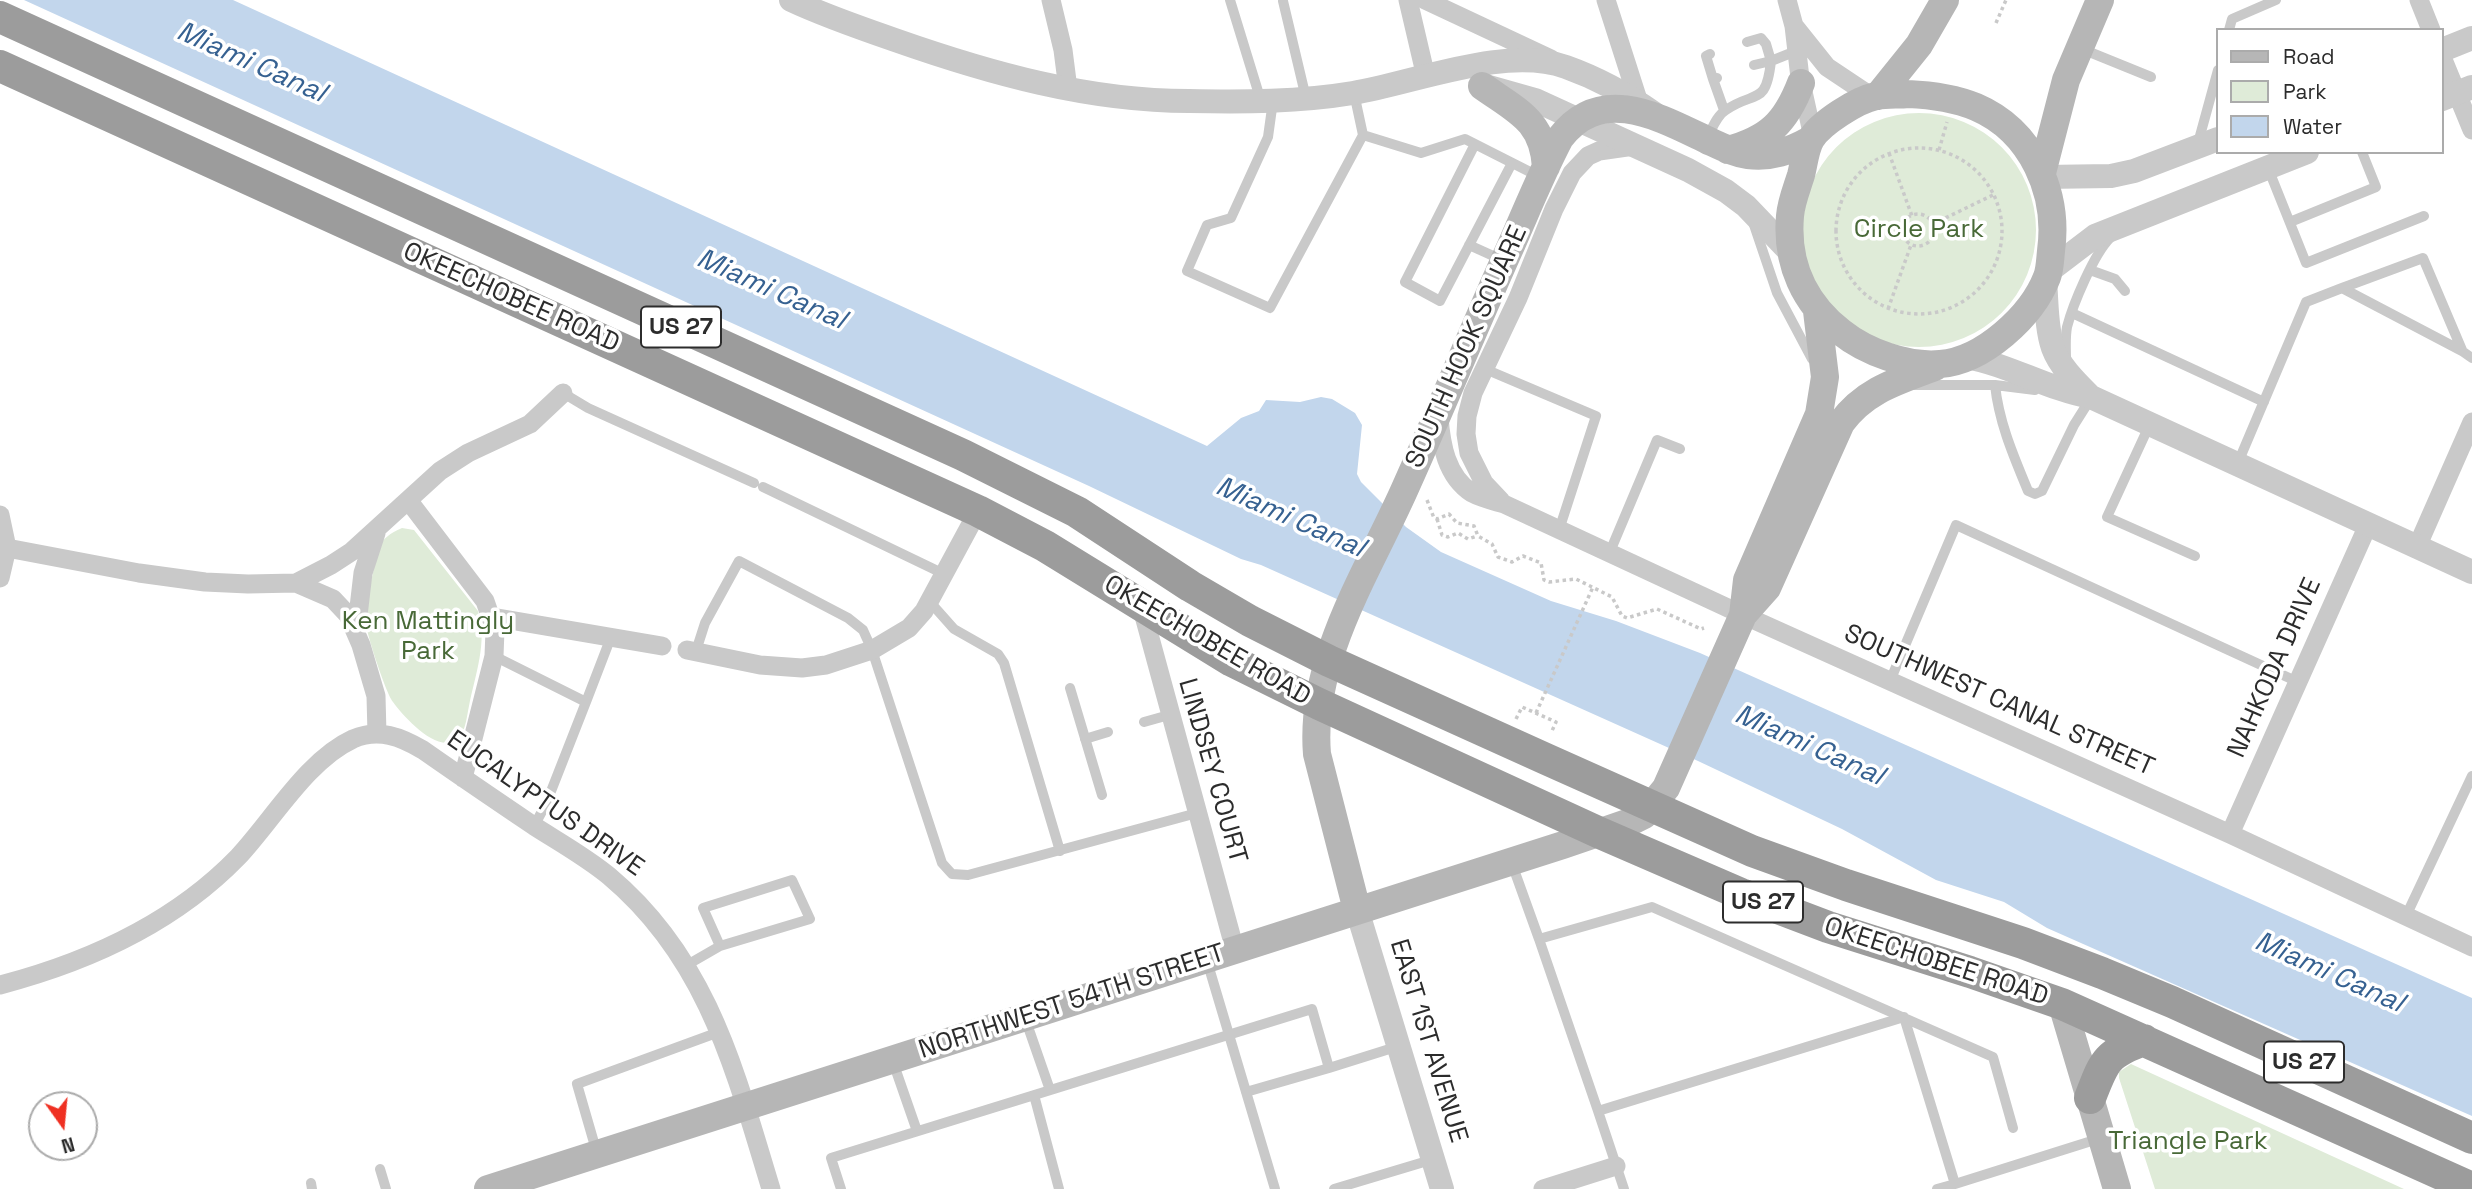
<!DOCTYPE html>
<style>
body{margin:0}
#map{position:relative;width:2472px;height:1189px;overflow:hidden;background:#fff;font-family:"Space Grotesk",sans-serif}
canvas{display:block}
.legend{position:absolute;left:2216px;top:28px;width:228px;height:126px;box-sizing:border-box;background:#fff;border:2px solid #ababab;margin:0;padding:9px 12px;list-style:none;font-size:21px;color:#2c2c2c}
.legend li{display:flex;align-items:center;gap:14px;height:35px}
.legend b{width:35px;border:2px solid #ababab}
.north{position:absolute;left:28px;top:1091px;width:70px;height:70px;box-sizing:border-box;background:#fff;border:2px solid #ababab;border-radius:50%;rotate:165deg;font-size:19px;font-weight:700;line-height:28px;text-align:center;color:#2c2c2c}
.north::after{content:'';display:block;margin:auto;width:24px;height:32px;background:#ef3022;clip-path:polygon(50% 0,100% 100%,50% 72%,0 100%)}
</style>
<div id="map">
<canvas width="2472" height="1189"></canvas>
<ul class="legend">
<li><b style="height:9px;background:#b6b6b6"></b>Road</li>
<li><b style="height:19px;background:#dfebd8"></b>Park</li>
<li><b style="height:19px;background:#c2d6ec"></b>Water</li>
</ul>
<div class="north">N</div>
</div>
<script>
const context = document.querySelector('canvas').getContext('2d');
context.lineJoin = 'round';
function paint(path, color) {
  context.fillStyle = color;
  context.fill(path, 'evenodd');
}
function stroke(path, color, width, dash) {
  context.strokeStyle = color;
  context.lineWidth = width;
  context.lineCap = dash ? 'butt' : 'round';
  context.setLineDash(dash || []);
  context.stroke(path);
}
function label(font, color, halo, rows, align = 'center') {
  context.font = font + ' "Space Grotesk",sans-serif';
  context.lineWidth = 7;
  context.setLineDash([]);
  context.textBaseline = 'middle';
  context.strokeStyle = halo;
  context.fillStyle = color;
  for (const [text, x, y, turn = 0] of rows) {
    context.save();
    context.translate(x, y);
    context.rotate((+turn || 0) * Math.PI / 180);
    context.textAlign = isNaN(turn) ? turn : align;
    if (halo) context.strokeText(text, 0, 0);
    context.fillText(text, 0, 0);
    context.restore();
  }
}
paint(new Path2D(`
 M1802 230a117 117 0 1 1 234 0a117 117 0 1 1-234 0Z
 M402,528l12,2 64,81c10,31 -3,64 -9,95 -2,9 -3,23 -9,30 -19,23 -56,-19 -67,-34 -8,-11 -28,-73 -29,-87 0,-12 6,-29 9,-42 5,-25 4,-34 29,-45z
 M2131,1064l273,125h-249l-36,-111v-6z`), '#dfebd8');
paint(new Path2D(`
 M24,0h209l974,446 34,-28 18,-7 7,-11 34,2 21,-5 11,2 23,14 7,12 -5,49 4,8 45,45 35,25 110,49 65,20 84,32 772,345v118l-425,-188 -43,-26 -68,-22 -94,-51 -144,-68 -437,-196 -20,-6 -152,-73z`), '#c2d6ec');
stroke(new Path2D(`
 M1996,23l10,-23
 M1836 231a83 83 0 1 1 166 0a83 83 0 1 1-166 0Z
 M1939,150l8,-28
 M1889,153l23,63
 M1902 230a16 16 0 1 1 32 0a16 16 0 1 1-32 0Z
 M1933,224l62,-30
 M1888,309l23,-64
 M1427,500l7,18 3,1 12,-5 8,9 17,3 4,10 14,8 6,13 14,5 11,-6 18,7 3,17 5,2 27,-3 36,18 10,19 5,2 30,-9 44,20 3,-1
 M1437,519l5,16 6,2 10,-4 10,6 9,-3
 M1536,713l57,-126
 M1516,719l6,-12 34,15 -5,11`), '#c9c9c9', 3.5, [3.5, 3.5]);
stroke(new Path2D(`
 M1230,0l31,101
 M1283,1l23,97
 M2229,30l3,-11 44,-19
 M1747,42l14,-4 5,6 5,17 -17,4
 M2082,49l69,28
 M1710,54l-4,2 7,23
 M1717,78l-4,1 11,31
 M1273,101l-5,36 -37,81 -24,7 -20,46 83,37 93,-173 -9,-42
 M1363,135l58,18 44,-14 75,38
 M1707,138c5,-9 10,-23 19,-28 29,-20 40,-3 45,-49l25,-10
 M2198,143l20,-73
 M1475,144l-70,138 35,19 72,-138
 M2268,168l38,95 118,-47
 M2290,222l86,-35 -14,-35
 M1754,225l23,68 35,66
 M1469,245l31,14
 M2090,270l25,9 10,12
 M2342,288l81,-30 39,92
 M2072,313l192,89
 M2066,359c0,-11 -1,-21 1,-32 6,-23 27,-73 43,-89
 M1485,369l111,47 -37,114
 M1914,385h81l40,5
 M1995,385c4,38 19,72 33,106l7,3 7,-3 32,-66 17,-27
 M563,393l25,15 166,75
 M2149,426l-42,91 88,39
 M2237,465l69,-163 36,-14 120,63 10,7
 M763,487l181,87
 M1609,554l48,-114 23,9
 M930,602l24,27 44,25 6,9 56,188
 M696,651l9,-28 34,-62 109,57 15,12 9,20 70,213 10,11 16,1 229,-62
 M494,656l92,46 -40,102 -12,22
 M1890,681l66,-156 342,157
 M1070,688l32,107
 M586,702l25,-65
 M1144,722l25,-7
 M1085,739l23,-7
 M1512,864l27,75
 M2406,916l66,-140
 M1207,961l68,228
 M687,965l33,-19 90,-27 -18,-39 -89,28 17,38
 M1026,1021l24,69
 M893,1062l24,69
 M1246,1092l83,-24
 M1034,1095l25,94
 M1598,1111l26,78
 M2013,1128l-20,-71 -341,-150 -113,32 59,172 306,-94 51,167 146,-46
 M597,1153l-20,-69 142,-52
 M380,1169l6,20
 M311,1183l1,6
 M841,1189l-10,-31 481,-149 17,59 70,-22
 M1334,1189l100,-30
 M1937,1189l18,-5`), '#c9c9c9', 10);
stroke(new Path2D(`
 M1051,0l12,50 5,39
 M1408,0l18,77
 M1425,0l126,59
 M1606,0l33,103
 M1787,0l7,26 6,52 13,59
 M2419,0l12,30
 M1795,27l32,40 45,30
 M2442,57l30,73
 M1439,417c2,27 7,59 33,76 9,5 22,8 32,11l239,111 487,219 242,113
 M408,500l77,101 10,29 -1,26 -31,122
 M1501,501l-17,-18 -15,-30 -3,-19 1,-18 6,-23 45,-95 36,-89 18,-36 16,-17 11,-5 35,-5
 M0,515l7,33 -7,30
 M2417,547l55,-125
 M7,548l132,25 66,9 43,2 48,-1 35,-18 20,-13 89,-81 28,-18 62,-29 33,-31
 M296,583l37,16 15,16 13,30 15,51 1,38
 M1141,605l94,345
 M492,617l170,29
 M356,633l7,-60 13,-40
 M687,650l73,15 42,3 24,-3 46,-15 37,-22 15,-17 54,-100
 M2230,834l138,-309
 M0,985c88,-23 174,-62 238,-128 34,-36 69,-97 115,-118 26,-11 48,-2 70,11 37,26 74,51 111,76 25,16 52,31 75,50 99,83 126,195 162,313
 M1543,1189l73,-23`), '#c9c9c9', 19);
stroke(new Path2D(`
 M791,0c34,16 69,28 104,40 94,33 193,61 294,61 55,1 110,1 164,-8 62,-10 152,-48 213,-26 31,11 62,28 89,47
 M2442,50l30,-12
 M1489,87l46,13 153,70 38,21 20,15 45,47
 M2442,99l30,-12
 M2044,177l67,-1 23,-5 84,-32
 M2049,271l46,-35 212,-84
 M2045,281c2,22 1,47 8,67 7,19 24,35 38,49
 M1966,357c44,8 81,32 125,40l381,175
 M1357,910l85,279`), '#c9c9c9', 24);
stroke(new Path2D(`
 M1482,86c35,25 61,34 64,81
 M1908,94c23,1 46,4 68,13 56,24 83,86 75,144 -1,9 -1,18 -4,26 -15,39 -64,84 -107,87 -33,3 -74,-12 -99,-32 -37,-29 -55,-69 -51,-116 1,-14 7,-28 11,-41 3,-11 4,-26 10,-36 10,-16 46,-39 65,-43 11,-2 22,-1 32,-2z
 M1878,96l41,-51 26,-45
 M1728,150c41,-11 58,-28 73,-67
 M2042,173l24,-93 34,-80
 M1743,615l24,-27 74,-165c24,-33 57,-42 94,-56
 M1357,910l-40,-156c-8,-96 53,-185 90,-270 35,-78 67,-156 102,-234 17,-38 32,-76 51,-112 41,-54 99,-21 147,2 13,6 26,13 41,15 23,3 42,-4 62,-15
 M2062,1004l55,185
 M488,1189l1075,-344 67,-23 14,-7 22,-27 77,-173 4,-35 72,-166 6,-37 -8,-66`), '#b6b6b6', 28);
stroke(new Path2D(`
 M0,17l963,438 114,57 113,74 60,35 79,40 217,98 206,92 94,34 177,58 79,30 70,29 300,136
 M0,66l978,445 67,35 187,115 87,43 281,129 141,61 87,33 142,45 92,32 410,184
 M2090,1098c14,-36 15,-44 54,-58`), '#9c9c9c', 32);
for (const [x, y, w] of [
 [681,327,80],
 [1763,902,80],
 [2304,1062,80]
]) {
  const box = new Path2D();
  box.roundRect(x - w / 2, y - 20.5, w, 41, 5);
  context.fillStyle = '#fff';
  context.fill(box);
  stroke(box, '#2c2c2c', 2);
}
label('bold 24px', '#2c2c2c', null, [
 ["US 27",681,327],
 ["US 27",1763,902],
 ["US 27",2304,1062]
]);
label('26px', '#486937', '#fff', [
 ["Circle Park",1919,230],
 ["Ken Mattingly",428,622],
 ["Park",428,652],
 ["Triangle Park",2188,1142]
]);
label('26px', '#2c2c2c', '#fff', [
 ["OKEECHOBEE ROAD",511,298,24],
 ["SOUTH HOOK SQUARE",1467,347,-66],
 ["OKEECHOBEE ROAD",1207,641,30],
 ["NAHKODA DRIVE",2275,668,-66],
 ["SOUTHWEST CANAL STREET",1999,701,24],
 ["LINDSEY COURT",1212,771,74],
 ["EUCALYPTUS DRIVE",545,804,35],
 ["OKEECHOBEE ROAD",1936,962,18],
 ["NORTHWEST 54TH STREET",1072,1002,-18],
 ["EAST 1ST AVENUE",1428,1041,73]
]);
label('italic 28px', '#366191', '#fff', [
 ["Miami Canal",251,63,24],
 ["Miami Canal",771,290,24],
 ["Miami Canal",1290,518,24],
 ["Miami Canal",1809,746,24],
 ["Miami Canal",2329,973,24]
]);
</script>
